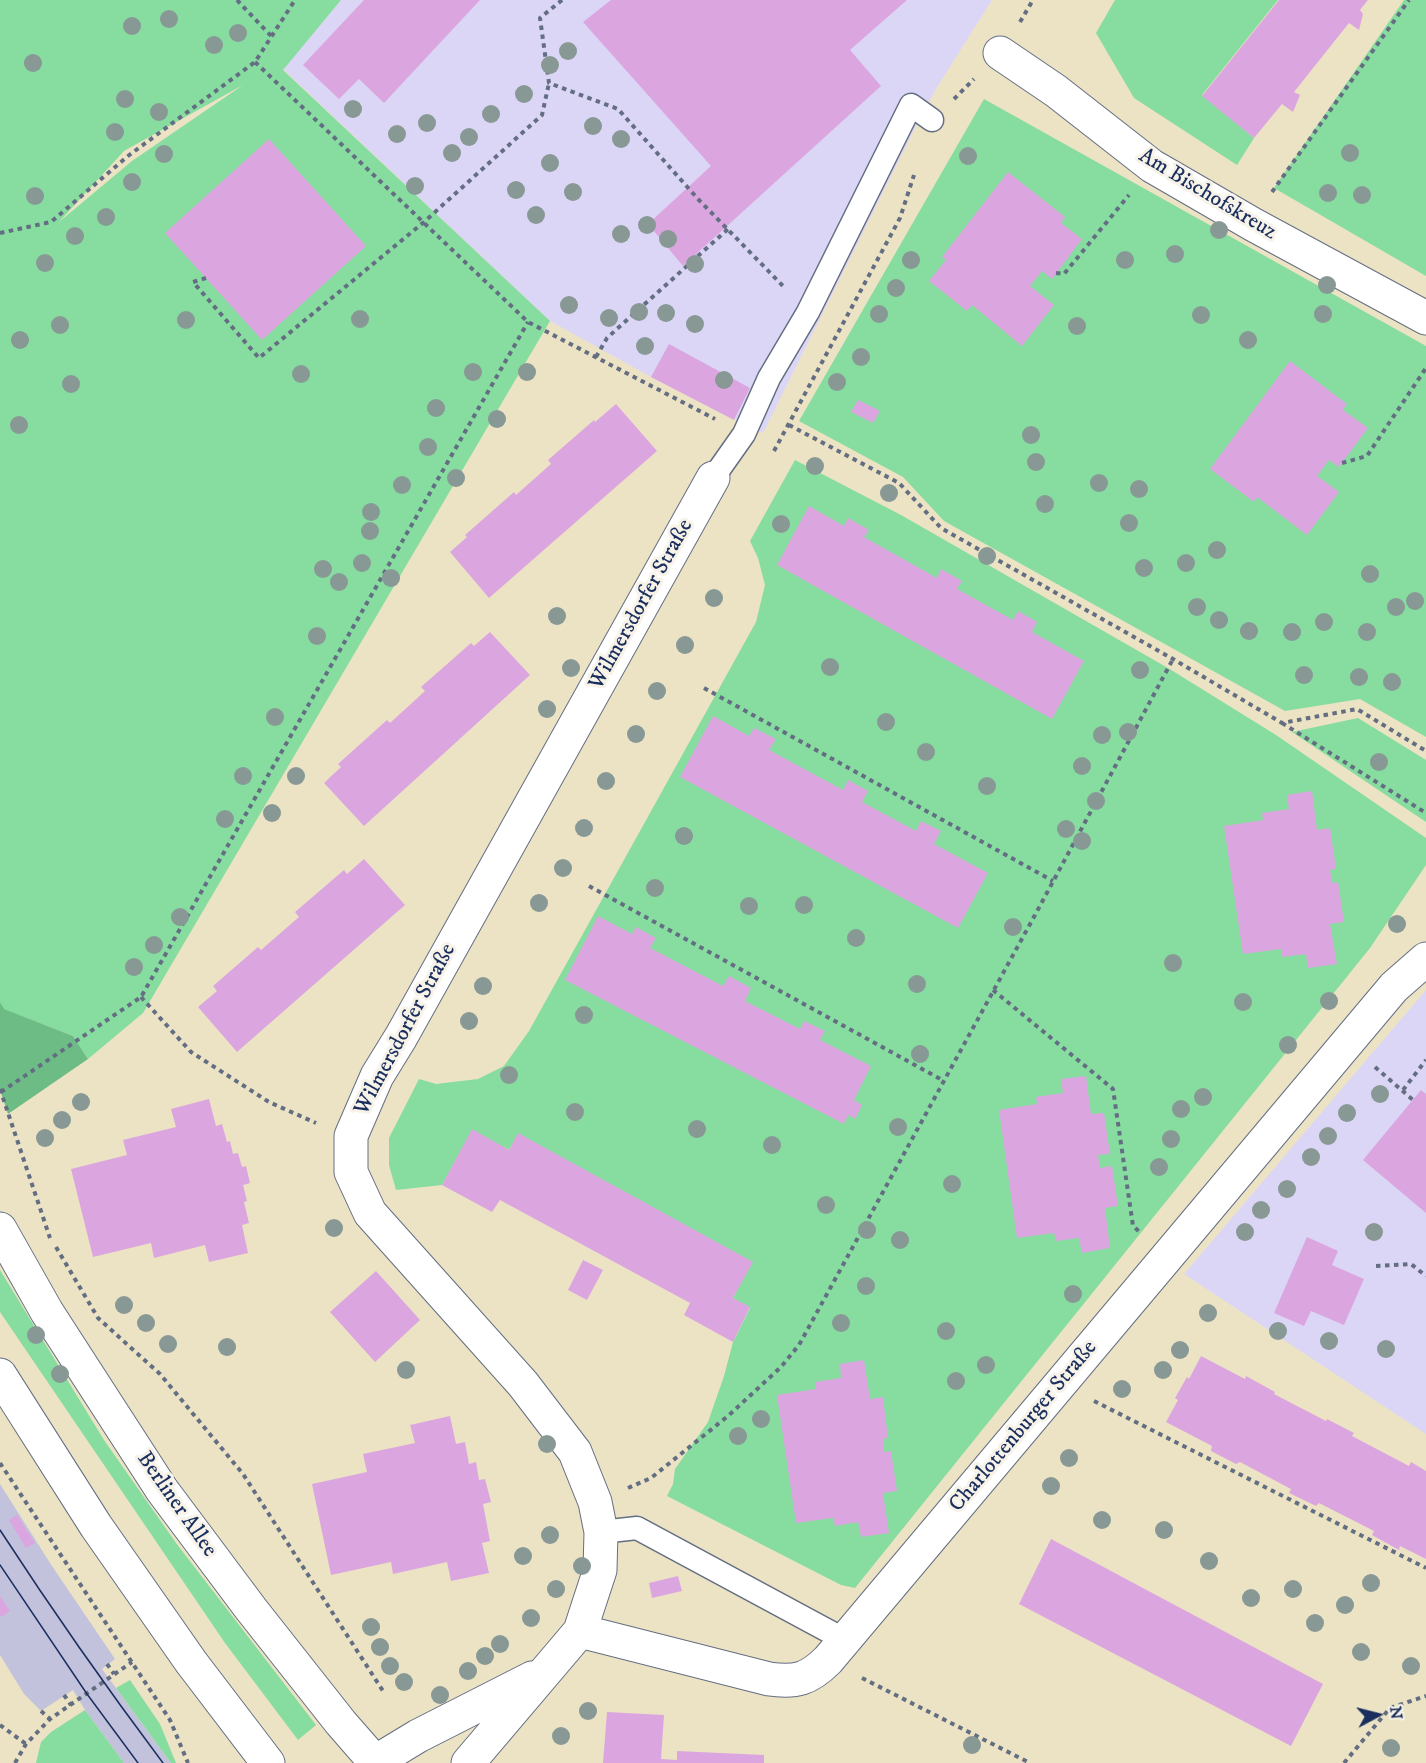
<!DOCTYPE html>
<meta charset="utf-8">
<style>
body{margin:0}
#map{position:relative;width:1426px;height:1763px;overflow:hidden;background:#ece3c4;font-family:"IM FELL DW Pica",serif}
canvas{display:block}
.north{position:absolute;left:1348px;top:1685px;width:60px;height:60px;-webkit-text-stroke:4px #f7f3e8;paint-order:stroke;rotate:83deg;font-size:16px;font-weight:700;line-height:24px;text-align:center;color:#1b2f5e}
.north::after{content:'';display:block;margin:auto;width:21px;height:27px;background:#1b2f5e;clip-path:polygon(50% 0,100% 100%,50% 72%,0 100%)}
</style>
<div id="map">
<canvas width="1426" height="1763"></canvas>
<div class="north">N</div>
</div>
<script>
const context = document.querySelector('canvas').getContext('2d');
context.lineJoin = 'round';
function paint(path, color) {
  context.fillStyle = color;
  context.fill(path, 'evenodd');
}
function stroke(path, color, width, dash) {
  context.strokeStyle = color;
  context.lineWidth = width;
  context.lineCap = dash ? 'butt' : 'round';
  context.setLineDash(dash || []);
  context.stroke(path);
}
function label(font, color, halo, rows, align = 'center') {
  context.font = font + ' "IM FELL DW Pica",serif';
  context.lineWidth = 6;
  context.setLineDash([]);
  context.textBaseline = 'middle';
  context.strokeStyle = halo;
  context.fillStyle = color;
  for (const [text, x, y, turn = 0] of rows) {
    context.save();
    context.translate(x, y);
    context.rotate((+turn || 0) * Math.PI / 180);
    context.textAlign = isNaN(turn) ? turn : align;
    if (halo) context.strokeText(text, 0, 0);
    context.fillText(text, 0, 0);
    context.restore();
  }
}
paint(new Path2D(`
 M341,0h651l-56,89 -18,33 -155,311 -112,-56 -101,-56 -267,-252z
 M1426,990v444l-242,-160z`), '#dcd6f6');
paint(new Path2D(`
 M0,1484l50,79 65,96 -13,10 69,94h-47l-39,-53 -12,-20 -32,21 -17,-17 -24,-39z`), '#c2c2dc');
paint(new Path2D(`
 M0,0h341l-58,70 267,251 -407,692 -55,46 -15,-23 -70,-27 -3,-7zM243,85l-111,76 -73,61 65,-71z
 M1115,0h163l-76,95 52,43 -17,27 -103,-67 -38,-65z
 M1404,0h22v276l-152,-88z
 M984,99l442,247v391l-66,-38 -75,12 -341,-190 -41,-44 -104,-56z
 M795,460l106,55 267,153 108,67 150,103v27l-56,83 -515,640 -14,-3 -174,-89 6,-12 2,-15 33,-47 16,-46 9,-34 17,-34 -17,-10 19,-36 -234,-128 -9,16 -37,-20 -30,55 -46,5 -7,-25v-27l30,-59 17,5 42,-5 26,-13 25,-35 227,-409 9,-37 -7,-27 -8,-17z
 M1358,718l68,42v62l-134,-90z
 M0,1270l104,170 72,103 140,182 -18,15 -73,-97 -225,-331z
 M130,1680l30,44 16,39h-5l-55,-75z
 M85,1710l39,53h-88l5,-21 10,-10z`), '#87dc9f');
paint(new Path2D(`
 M0,1002l4,7 69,27 15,23 -80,55 -8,-24z`), '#6dbc86');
paint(new Path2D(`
 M364,0h116l-96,103 -25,-24 -20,20 -36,-34z
 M611,0h296l-57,50 31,36 -198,180 -35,-42 63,-58 -128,-144z
 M1279,0h89l-8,10 3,4 -4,16 -10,-7 -55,69 6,3 -7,17 -11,-8 -28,34 -52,-42z
 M269,139l97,107 -104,94 -97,-107z
 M1008,172l57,45 -4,6 21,16 -30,40 -10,-8 -12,15 24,19 -32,41 -50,-41 -5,6 -38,-30 17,-21 -4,-3z
 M669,344l81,44 -16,32 -83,-43z
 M1290,361l57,43 -4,6 25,18 -29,39 -10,-7 -12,16 22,16 -32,43 -50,-38 -3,5 -44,-33z
 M858,400l22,11 -7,12 -22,-11z
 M616,404l41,47 -168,147 -39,-46 17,-15 -2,-2 49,-43 2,3 35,-31 -3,-4 46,-40 1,2z
 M809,506l35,20 4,-8 21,12 -5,7 73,41 4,-9 21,12 -5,8 56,31 5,-9 19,11 -5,10 52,29 -32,58 -275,-154z
 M490,632l40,43 -166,151 -40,-43 17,-16 -3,-3 49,-44 3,3 35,-32 -4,-4 50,-44 3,3z
 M713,716l36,20 5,-8 22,11 -7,11 74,40 5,-10 20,11 -6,11 54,29 5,-10 20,10 -7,13 54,29 -30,55 -278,-151z
 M1312,791l5,39 13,-2 6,41 -6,1 2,13 6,-1 6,40 -14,2 7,40 -29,4 -2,-14 -24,3 -1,-8 -38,5 -19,-128 39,-6 -1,-7 27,-4 -2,-14z
 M364,859l41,46 -168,147 -39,-45 19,-16 -4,-5 45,-39 3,3 38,-33 -4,-5 49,-42 3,4z
 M598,916l34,18 4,-7 20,11 -6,10 73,38 6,-10 22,12 -6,13 55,28 4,-8 21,10 -5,9 51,26 -17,34 8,5 -7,14 -7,-4 -4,9 -279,-144z
 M1086,1076l5,38 13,-1 6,41 -12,1 2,13 12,-2 6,40 -13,2 5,40 -28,5 -3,-15 -23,3 -2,-8 -37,5 -18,-128 38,-6 -1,-7 27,-4 -2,-14z
 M1421,1090l5,4v119l-63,-53z
 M209,1099l7,27 6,-2 5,18 3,-1 3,13 5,-1 4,14 4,-1 4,17 -7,2 4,16 -3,1 5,21 -7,2 6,28 -39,9 -4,-17 -51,13 -3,-15 -58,14 -22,-88 56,-14 -4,-15 53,-13 -5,-18z
 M472,1129l37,21 9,-17 235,129 -20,36 17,9 -17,35 -49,-27 6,-12 -190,-103 -8,12 -50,-27z
 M1307,1237l31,14 -6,14 32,14 -20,46 -33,-14 -7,15 -30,-13z
 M583,1260l20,10 -16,30 -19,-10z
 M376,1271l44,49 -45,42 -45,-50z
 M1201,1356l44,23 1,-3 29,16 -1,2 52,27 1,-2 27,14 -2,3 57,30 2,-4 15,9v88l-26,-13 -1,4 -27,-15 2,-4 -55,-28 -3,3 -27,-13 2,-4 -51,-27 -4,2 -25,-13 1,-5 -46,-24 12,-22 -3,-2 12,-21 2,2z
 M864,1360l6,39 13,-2 5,41 -5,1 1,13 7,-1 6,40 -14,2 6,40 -28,4 -3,-15 -23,4 -2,-8 -37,5 -19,-128 39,-6 -1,-7 26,-4 -1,-14z
 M450,1416l6,28 9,-2 4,22 7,-2 3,18 6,-1 6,23 -8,2 7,37 -8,2 7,30 -38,8 -4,-19 -54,12 -2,-12 -60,13 -19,-91 55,-12 -4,-18 52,-11 -5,-18z
 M17,1515l18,28 -9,5 -17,-28z
 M1051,1539l272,145 -32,62 -272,-142z
 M678,1576l4,15 -30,7 -3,-15z
 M0,1596l10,15 -9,6 -1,-2z
 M607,1712l57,3 -3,44 16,1v-9l87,4v8h-161z`), '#dba6e0');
const service = new Path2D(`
 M713,478l31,-44 25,-56 39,-66 103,-207 21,15
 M601,1532l36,-4 208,112`);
const minor = new Path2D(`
 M1000,53l56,38 96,75 102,59 172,93
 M580,1631l189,48c27,4 40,0 59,-19l566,-673 32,-28
 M375,1762l43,-26 114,-58
 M468,1763l112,-132 20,-61 1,-38 -6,-30 -20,-50 -52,-68 -153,-171 -19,-41v-36l26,-60 24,-39 312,-559`);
const secondary = new Path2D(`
 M0,1229l47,83 115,178 89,119 90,114 35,40
 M0,1375l96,151 95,136 77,101`);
stroke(service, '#646e82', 25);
stroke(minor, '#646e82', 35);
stroke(secondary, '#646e82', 35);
stroke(new Path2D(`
 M237,0l34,36
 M562,0l-22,18 9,65 69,26 80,90 87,89
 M1020,22l13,-22
 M255,62l273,260 187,97
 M954,99l20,-20
 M1272,192l137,-192
 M0,233l51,-11 77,-66 127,-94 40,-62
 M1056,273l8,1 65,-79
 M206,278l-13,4 66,76 165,-136 118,-107 7,-32
 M596,357l11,-19 121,-109
 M789,425l110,58 42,45 232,131 109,64 75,-14 69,42
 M774,451l126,-233 14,-43
 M1342,463l25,-7 59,-88
 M704,688l349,193
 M1282,723l144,90
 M589,886l355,195
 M993,990l120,99 20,137 8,7
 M141,997l50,55 78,50 47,21
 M1375,1067l38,33
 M0,1089l50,149
 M1403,1090l23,-30
 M1,1092l140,-95 387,-675
 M56,1247l42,71 62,56 83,100 140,217
 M1376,1266l35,-2 15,12
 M1094,1401l332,167
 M0,1463l170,257 18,43
 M628,1488l23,-10 77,-62 53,-49 18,-22 236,-430 138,-256
 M107,1664l7,10
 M862,1678l168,85
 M64,1695l7,10
 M41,1711l9,8
 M0,1725l26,19
 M15,1763l11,-19 24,-25 82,-57
 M1344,1763l46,-55 36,-12`), '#646e82', 4, [4.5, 4.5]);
stroke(service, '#fff', 22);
stroke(minor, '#fff', 33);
stroke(secondary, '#fff', 33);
stroke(new Path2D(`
 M0,1530c52,80 106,157 163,233
 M0,1565l87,129 51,69`), '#1b2f5e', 1.5);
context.fillStyle = '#889895';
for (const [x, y] of [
 [169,19],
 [132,26],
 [238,33],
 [214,45],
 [568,51],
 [33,63],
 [550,65],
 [524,94],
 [125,99],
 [353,109],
 [159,112],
 [491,114],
 [427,123],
 [593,126],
 [115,132],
 [397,134],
 [469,137],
 [621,139],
 [452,153],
 [1350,153],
 [164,154],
 [968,156],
 [550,163],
 [132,182],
 [415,186],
 [516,190],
 [573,192],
 [1328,193],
 [1362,195],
 [35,196],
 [536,215],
 [106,217],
 [647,225],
 [1219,230],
 [621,234],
 [75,236],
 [668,239],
 [1175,254],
 [911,260],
 [1125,260],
 [45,263],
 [695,264],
 [1327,285],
 [896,288],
 [569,305],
 [639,312],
 [666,313],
 [879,314],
 [1323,314],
 [1201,315],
 [609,318],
 [360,319],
 [186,320],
 [695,324],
 [60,325],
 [1077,326],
 [20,340],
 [1248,340],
 [645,346],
 [861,357],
 [473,372],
 [527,372],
 [301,374],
 [724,380],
 [837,382],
 [71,384],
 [436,408],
 [497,419],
 [19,425],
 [1031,435],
 [428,447],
 [1036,462],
 [815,466],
 [456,478],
 [1099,483],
 [402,485],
 [1139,489],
 [889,493],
 [1045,504],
 [371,512],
 [1129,523],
 [781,524],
 [370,531],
 [1217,550],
 [987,556],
 [362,563],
 [1186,563],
 [1144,568],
 [323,569],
 [1370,574],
 [391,578],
 [339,582],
 [714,598],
 [1415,601],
 [1197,607],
 [1396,607],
 [557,616],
 [1219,620],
 [1324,622],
 [1249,631],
 [1292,632],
 [1367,632],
 [317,636],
 [685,645],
 [830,667],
 [571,668],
 [1140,670],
 [1304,675],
 [1359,677],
 [1392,682],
 [657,691],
 [547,709],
 [275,717],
 [886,722],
 [1128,732],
 [636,734],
 [1102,735],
 [926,752],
 [1379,762],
 [1082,766],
 [243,776],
 [296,776],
 [606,781],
 [987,786],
 [1096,801],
 [272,813],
 [225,819],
 [584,828],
 [1066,829],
 [684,836],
 [1082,841],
 [563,868],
 [655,888],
 [539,903],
 [804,905],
 [749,906],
 [180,917],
 [1397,924],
 [1013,927],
 [856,938],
 [154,945],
 [1173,963],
 [134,967],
 [917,984],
 [483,986],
 [1329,1001],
 [1243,1002],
 [584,1015],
 [469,1021],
 [1288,1045],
 [920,1054],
 [509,1075],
 [1380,1094],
 [1203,1097],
 [81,1102],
 [1181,1109],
 [575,1112],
 [1347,1113],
 [62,1120],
 [898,1127],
 [697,1129],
 [1328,1136],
 [45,1138],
 [1171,1139],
 [772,1145],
 [1311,1157],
 [1159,1167],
 [952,1184],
 [1287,1189],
 [826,1205],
 [1261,1210],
 [334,1228],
 [867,1230],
 [1245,1232],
 [1374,1232],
 [900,1240],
 [866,1286],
 [1073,1294],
 [124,1305],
 [1208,1313],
 [146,1323],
 [841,1323],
 [946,1331],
 [1278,1331],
 [36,1335],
 [1329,1341],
 [168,1344],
 [227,1347],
 [1386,1349],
 [1180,1350],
 [986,1365],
 [406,1370],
 [1163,1370],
 [60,1374],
 [956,1381],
 [1122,1389],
 [761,1419],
 [738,1436],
 [547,1444],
 [1069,1458],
 [1051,1486],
 [1102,1520],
 [1164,1530],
 [550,1535],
 [523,1556],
 [1209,1561],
 [582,1566],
 [1371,1583],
 [556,1589],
 [1293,1589],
 [1251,1598],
 [1345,1605],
 [531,1618],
 [1315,1623],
 [371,1627],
 [500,1644],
 [380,1647],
 [1361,1652],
 [485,1656],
 [390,1666],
 [1411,1666],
 [468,1671],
 [404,1682],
 [440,1695],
 [588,1711],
 [561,1736],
 [972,1745],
 [1391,1748]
]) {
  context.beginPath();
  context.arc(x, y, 9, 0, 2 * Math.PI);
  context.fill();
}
label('22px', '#1b2f5e', '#f7f3e8', [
 ["Am Bischofskreuz",1207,195,31],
 ["Wilmersdorfer Straße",642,605,-61],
 ["Wilmersdorfer Straße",406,1030,-62],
 ["Charlottenburger Straße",1024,1427,-50],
 ["Berliner Allee",176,1505,55]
]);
</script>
